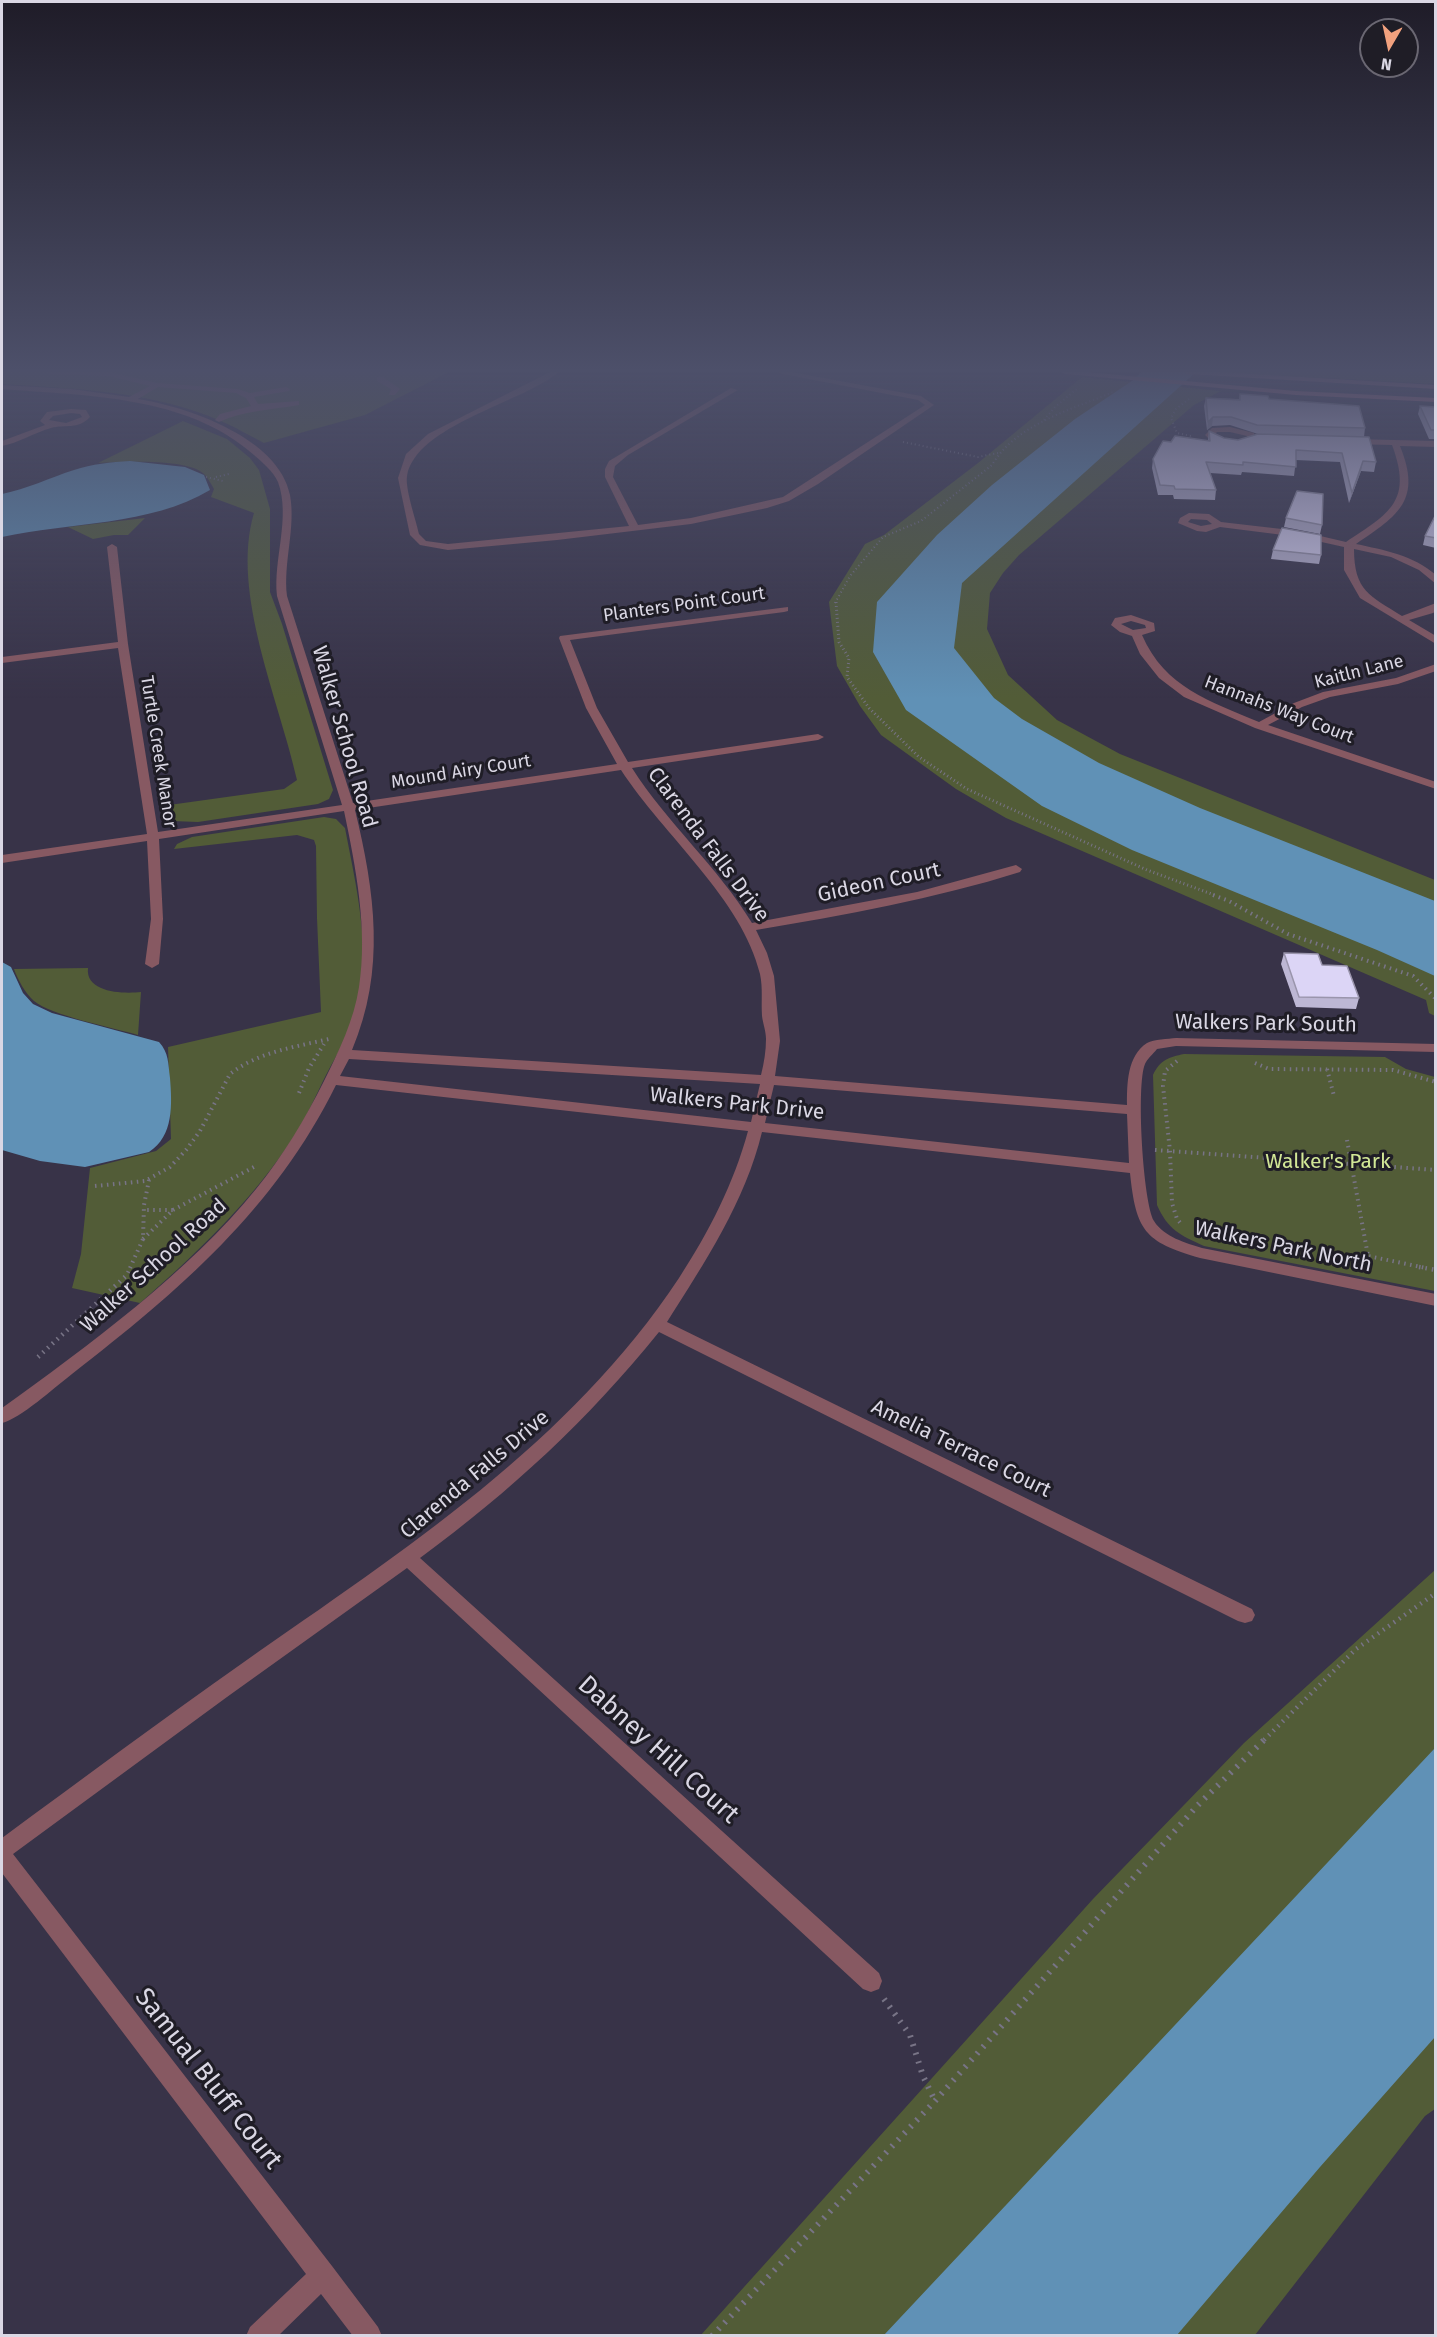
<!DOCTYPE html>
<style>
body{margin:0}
#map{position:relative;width:1437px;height:2337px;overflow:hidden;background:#383348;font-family:"Fira Sans",sans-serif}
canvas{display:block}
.frame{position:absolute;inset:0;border:3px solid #dad7e4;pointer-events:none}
.north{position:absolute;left:1359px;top:18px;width:60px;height:60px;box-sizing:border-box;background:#1f1d26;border:2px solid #6a6772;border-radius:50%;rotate:189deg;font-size:16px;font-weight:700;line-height:24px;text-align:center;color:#dad7e4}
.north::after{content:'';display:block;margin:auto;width:21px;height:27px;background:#f2a17e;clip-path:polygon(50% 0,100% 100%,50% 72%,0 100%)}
</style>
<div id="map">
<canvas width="1437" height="2337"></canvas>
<div class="frame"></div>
<div class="north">N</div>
</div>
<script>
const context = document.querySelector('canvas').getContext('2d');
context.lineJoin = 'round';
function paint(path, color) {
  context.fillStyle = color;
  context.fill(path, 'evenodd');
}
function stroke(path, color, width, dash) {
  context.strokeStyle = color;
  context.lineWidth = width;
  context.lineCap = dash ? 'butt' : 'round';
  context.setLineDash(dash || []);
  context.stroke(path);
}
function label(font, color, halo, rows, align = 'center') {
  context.font = font + ' "Fira Sans",sans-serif';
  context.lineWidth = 6;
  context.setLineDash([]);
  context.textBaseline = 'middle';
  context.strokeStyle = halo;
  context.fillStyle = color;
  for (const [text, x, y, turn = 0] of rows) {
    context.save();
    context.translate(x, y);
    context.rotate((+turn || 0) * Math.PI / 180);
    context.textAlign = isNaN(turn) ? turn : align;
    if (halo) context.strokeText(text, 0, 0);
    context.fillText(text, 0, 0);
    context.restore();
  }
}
paint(new Path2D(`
 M2,372h447l-84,43 -101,28c-14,-7 -27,-15 -41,-21 -68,-31 -148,-33 -221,-38z
 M1211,372h224v12z
 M1082,377l139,14 -27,14 -175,150 -16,18 -13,20 -3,36 21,46 49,45 63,34 315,126v136l-6,-3 -3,-13 -420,-182 -50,-29 -75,-54 -21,-29 -23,-40 -8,-64 36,-58 19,-9 94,-72z
 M183,421l44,18 23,19 9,12 11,39v83l12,32 51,166 -4,9 -11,5 -120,18 -26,-1 -10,-15 122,-17 13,-9c-17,-78 -67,-188 -43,-267l-43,-16 3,-8c-3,-5 -6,-11 -10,-15 -17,-16 -84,-12 -106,-11z
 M145,518l-17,17h-14l-21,4 -25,-12z
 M324,817l12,2 9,9c11,58 27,122 12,181 -6,23 -20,45 -31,66 -10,20 -19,41 -31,60 -42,65 -97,117 -155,168l-68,-15 9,-34 9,-86 66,-17 15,-12 -3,-92 153,-35 -4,-94 -1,-72 -2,-6 -17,-5 -123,14 3,-5 15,-7z
 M88,968c-3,25 36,26 53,24l-3,43c-24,-7 -88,-20 -104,-34 -9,-8 -16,-21 -20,-32z
 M1184,1054l201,3 21,12 29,8v214l-231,-45c-24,-11 -36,-16 -47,-41l-4,-130c7,-15 16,-18 31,-21z
 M1435,1570v539l-10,7 -170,219 -555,1 393,-437 151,-156z`), '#525c37');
paint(new Path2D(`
 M1141,372h55l-234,211 -8,65 40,50 28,21 77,44 101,45 235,93v75l-58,-26 -245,-100 -90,-44 -136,-96 -33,-58 4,-50 60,-67 55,-50 83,-66 57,-38z
 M130,461l55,6 19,8 6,15c-60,36 -141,32 -208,47v-43c25,-5 47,-16 72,-24 18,-6 37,-8 56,-9z
 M2,962l9,5 12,26 10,11 19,9 107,29c10,11 9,21 11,36 2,26 4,58 -21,74l-64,15 -45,-6 -38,-11z
 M1435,1748v289l-115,130 -143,168h-293z`), '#6091b6');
stroke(new Path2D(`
 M1189,399l-13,10 -5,9 6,15 14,3
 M1044,420l11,-13 23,-19
 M903,442l75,15 20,-4
 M206,477l17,4
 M216,477l13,-3
 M835,603l15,-27 33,-39 38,-16 71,-56c24,-41 79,-55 121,-73`), '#787486', 2, [1, 3]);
stroke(new Path2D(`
 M836,602l3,40 10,16 -2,19 22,31 50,49 48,32 180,81 70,26`), '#787486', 3, [1, 3]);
stroke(new Path2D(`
 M1213,895l16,6 59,33 125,42 23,23
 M1177,1061l-12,10 -2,15 7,65 2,52 5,16 5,6
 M1255,1063l14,6 124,1 43,12
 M1327,1069l7,27
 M299,1093l10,-25 15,-24
 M1347,1140l21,116
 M1155,1150l281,20
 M95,1186l50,-5 25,-14 16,-17 14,-19 30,-57c28,-22 65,-27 99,-35
 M173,1210l81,-43
 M143,1239l30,-29h-29
 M1333,1258l35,-2 58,12
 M130,1268l13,-29 1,-34 5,-25`), '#787486', 4, [1.5, 4.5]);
stroke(new Path2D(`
 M1419,1267l17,3
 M38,1357l89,-82 4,-8
 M1264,1740l92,-91 80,-56`), '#787486', 4.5, [1.5, 5]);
stroke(new Path2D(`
 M884,1999l26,36 13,41 12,25
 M712,2336l223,-235 262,-295 69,-68`), '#787486', 6, [2, 7]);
paint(new Path2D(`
 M45,372h64l48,11 80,6 13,4 36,-6 4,2 -1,2 -35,6 4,7 41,-3v4c-28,5 -54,5 -80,17l-4,-2 5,-6 31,-8 -5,-8 -10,-5 -78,-6 -20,12c50,8 141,39 152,96 6,33 -7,67 -3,101l66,207 264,-39 -31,-56 -27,-70 1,-2 228,-29v4l-4,1 -214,28 27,68 31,54 190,-28 6,3 -6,3 -186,28c35,55 86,99 120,155l165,-31 99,-27 6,4 -2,3c-86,27 -175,43 -264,58l11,23 7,23 6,65 -5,35 352,29c0,-21 0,-49 20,-62 7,-4 21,-4 29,-5l260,6v8l-260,-6 -19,3c-4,5 -10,10 -12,15 -9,21 -2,138 9,157 10,16 32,22 48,27l234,46v12l-236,-48c-56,-16 -64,-28 -70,-85l-368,-41c-17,70 -57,130 -95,190l585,287 3,6 -3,6 -7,2 -7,-2 -579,-289c-72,89 -147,158 -239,226l459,415 3,8 -3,8 -8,3 -8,-3 -456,-421 -180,129 -214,157 319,412 46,61 4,9h-29l-32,-42 -43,42h-32l4,-9 56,-53 -304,-401v-35c80,-59 161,-119 242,-176 160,-112 326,-219 435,-384 30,-46 55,-95 69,-147l-412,-46c-61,124 -157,206 -264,289 -17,13 -52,45 -70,49v-15c85,-61 188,-137 254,-219 27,-33 49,-70 68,-108 15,-30 30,-61 35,-94 9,-57 -3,-119 -15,-176l-185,28 4,80 -4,45 -7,4 -7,-4 6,-45 -4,-78 -145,22v-8l145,-21 -29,-186 -116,15v-6l116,-15 -11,-95 5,-3 5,3 11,97 30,188 184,-27 -65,-209c-4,-37 14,-78 1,-114 -5,-11 -15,-19 -24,-27 -67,-60 -168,-59 -252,-66v-4l70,4 57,8 21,-11 -41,-10 -60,-2zM621,770c43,66 121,129 139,204 3,14 1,28 2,42 1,8 4,15 4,23 0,12 -2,24 -5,36l-409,-25c34,-80 23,-158 3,-240zM349,1059l411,25 -9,38 -411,-46zM774,1085l353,29 2,49 -364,-40z
 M550,372h9c-37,31 -143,53 -152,104 -2,13 9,44 12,58l7,7 22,3 181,-18 -24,-49v-8l4,-8 122,-73 7,2 -110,65 -13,11 -2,11 25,48 53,-7 92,-21 142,-92 -7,-5 -136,-26 -4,-2h14l129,24 13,9 -116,79 -29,17 -22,7 -76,16 -134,16 -109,10 -28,-5 -10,-10 -12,-57 8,-24 22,-20z
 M377,377h6l17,12 -5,6h-6l2,-6 -14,-8z
 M71,409l15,1 4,7c-12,13 -25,7 -39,11 -17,5 -33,15 -49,18v-5l43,-16 -5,-4 7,-9zM71,413l9,1 2,3 -16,6 -17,-3 4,-4z
 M1230,427l24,6 2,8c-15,10 -39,7 -51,-6l7,-7zM1217,432h13l17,4 1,4 -19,2 -15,-7z
 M1352,439l84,2v6l-36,-1c22,54 -1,69 -44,98 28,6 57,11 80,31v9l-17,-14 -28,-13 -37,-8c0,42 16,47 48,67l34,-13v8l-3,2 -24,7 27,16v8l-76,-46 -16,-28v-23l-45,-10 -79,-10 -14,5 -9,-1 -19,-8 2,-5 9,-5 20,1 12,8 78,9 47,11c44,-29 67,-41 46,-97l-43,-1v-4zM1191,519l16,1 5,4 -11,2 -13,-4z
 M1131,615l23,8 1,8 -13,4c23,53 68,66 117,87l35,-19 29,-11 73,-14 40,-14v7l-38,13 -68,13 -28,10 -34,18 168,57v7l-181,-61 -71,-31 -25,-19 -19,-24 -8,-18 -12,-4 -9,-7 4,-7zM1131,621l14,4 1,3 -13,2 -12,-6z`), '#875962');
paint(new Path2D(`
 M1061,372h25l210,19 140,7v4l-140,-7 -231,-21z
 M1183,372h36l217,13v4l-249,-15z`), '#d4788b');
paint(new Path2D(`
 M1240,394l29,5 96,29 -1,9 12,25 -2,10 -13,-1 -12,32 -9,-41 -44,-2 -2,16 -52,-4 -1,3 -31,-2 6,17 -1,10 -41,-1 -1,-4h-15l-6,-27 1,-9 18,-17 37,-2 1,-9 15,7 14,2 20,-6 -28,-9 -18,1 -5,4 -3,-24 2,-8 33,1z
 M1420,406l16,1v32h-7l-11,-25z
 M1436,514v34l-13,-3 2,-9z
 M1286,518l36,7 -2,9 -36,-7z
 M1273,550l48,5 -2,9 -48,-5z
 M1284,953l38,12 37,33 -3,11 -60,-2 -15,-43z`), '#bdb7d4');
paint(new Path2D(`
 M1213,417l-1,9 -5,4 1,-8z
 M1363,461l-2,10 -12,32 3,-10z`), '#9a95ac');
const building = new Path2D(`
 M1240,394l28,2 1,3 90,7 6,22 -108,-3 -26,-8h-18l-5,5 -2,-24 34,2z
 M1420,406l16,1v23h-5z
 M1209,431l15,7 14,2 20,-6 111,3 7,25 -13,-1 -11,32 -10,-40 -46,-3v17l-53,-5v3l-37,-3 10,28 -41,-1 -1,-3 -14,-1 -7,-26 10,-18 8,1 4,-6 35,5z
 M1297,491l26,3 -1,31 -36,-7z
 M1436,514v24l-11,-2z
 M1282,528l39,7v20l-48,-5z
 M1284,953l34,1 4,11 25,1 12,32 -60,-1z`);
paint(building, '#dcd5f6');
stroke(building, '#9a95ac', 1.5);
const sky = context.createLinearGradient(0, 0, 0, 699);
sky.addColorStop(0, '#1f1c28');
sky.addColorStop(0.53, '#4d506a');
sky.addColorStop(1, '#4d506a00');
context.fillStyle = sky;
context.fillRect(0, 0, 1437, 699);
label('18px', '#dad7e4', '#1f1d26', [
 ["Planters Point Court",684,605,-8],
 ["Kaitln Lane",1359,672,-14],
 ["Hannahs Way Court",1279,710,21],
 ["Turtle Creek Manor",158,752,81],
 ["Mound Airy Court",461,772,-9]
]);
label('21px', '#dad7e4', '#1f1d26', [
 ["Walker School Road",344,737,74],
 ["Clarenda Falls Drive",708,845,53],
 ["Gideon Court",879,883,-12],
 ["Walkers Park South",1266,1024,1],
 ["Walkers Park Drive",737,1104,6],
 ["Walkers Park North",1283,1247,12],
 ["Walker School Road",154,1266,-42],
 ["Amelia Terrace Court",961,1449,26],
 ["Clarenda Falls Drive",475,1475,-40]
]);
label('21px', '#d2e796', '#1f1d26', [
 ["Walker's Park",1328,1162]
]);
label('26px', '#dad7e4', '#1f1d26', [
 ["Dabney Hill Court",658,1750,42],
 ["Samual Bluff Court",208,2079,52]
]);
</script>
